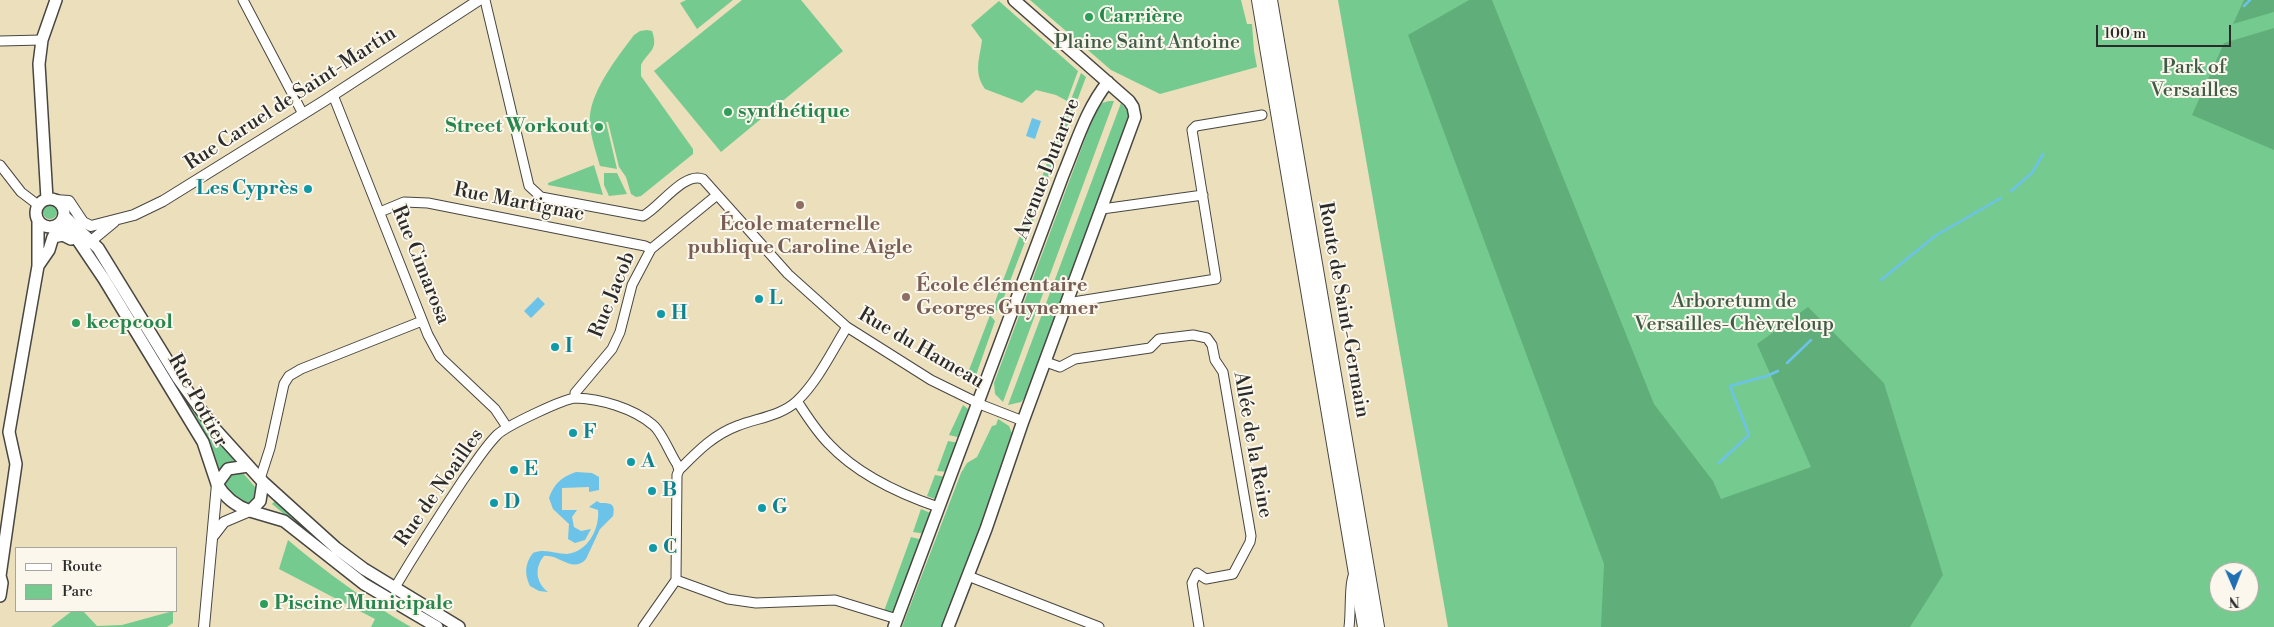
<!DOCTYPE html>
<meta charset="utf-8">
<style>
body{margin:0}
#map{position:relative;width:2274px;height:627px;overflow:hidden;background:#ebdfbc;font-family:"Libre Bodoni",serif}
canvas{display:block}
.legend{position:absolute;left:15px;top:547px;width:162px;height:65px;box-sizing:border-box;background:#fbf7ec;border:1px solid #a8a59f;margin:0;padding:6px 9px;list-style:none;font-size:15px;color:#2b2b2b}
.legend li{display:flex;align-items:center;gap:10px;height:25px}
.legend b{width:25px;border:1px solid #a8a59f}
.north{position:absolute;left:2209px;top:562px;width:50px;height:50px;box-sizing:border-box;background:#fbf7ec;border:1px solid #a8a59f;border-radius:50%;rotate:179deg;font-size:14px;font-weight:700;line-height:20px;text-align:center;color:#2b2b2b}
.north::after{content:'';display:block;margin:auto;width:18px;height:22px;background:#1f6fb2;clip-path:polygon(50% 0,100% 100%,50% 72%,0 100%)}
.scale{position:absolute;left:2096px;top:25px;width:135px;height:22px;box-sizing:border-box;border:2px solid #2b2b2b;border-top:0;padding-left:6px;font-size:15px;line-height:18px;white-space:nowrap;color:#2b2b2b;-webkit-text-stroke:4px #fbf7ec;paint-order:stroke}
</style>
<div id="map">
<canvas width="2274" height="627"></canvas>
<ul class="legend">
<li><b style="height:6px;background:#fff"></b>Route</li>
<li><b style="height:14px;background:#75cb8f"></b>Parc</li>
</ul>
<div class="north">N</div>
<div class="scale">100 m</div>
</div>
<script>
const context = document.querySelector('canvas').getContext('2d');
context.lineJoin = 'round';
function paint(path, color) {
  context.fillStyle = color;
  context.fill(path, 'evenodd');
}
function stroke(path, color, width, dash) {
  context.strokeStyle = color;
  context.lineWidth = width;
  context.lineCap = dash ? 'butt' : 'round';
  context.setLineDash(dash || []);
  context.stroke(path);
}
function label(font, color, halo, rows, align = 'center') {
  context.font = font + ' "Libre Bodoni",serif';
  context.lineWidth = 4;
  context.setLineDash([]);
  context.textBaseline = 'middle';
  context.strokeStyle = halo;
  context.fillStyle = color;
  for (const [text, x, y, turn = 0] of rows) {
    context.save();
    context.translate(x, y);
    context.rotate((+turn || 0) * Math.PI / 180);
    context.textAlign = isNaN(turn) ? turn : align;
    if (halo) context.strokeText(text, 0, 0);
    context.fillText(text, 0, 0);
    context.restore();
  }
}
paint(new Path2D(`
 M686,0h47l-36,29 -17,-26z
 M742,0h59l42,51 -122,101 -67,-81z
 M1030,0h211l6,24h5l2,27 3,16 -97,27 -49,-24z
 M1338,0h936v627h-826zM2219,572h30v30h-30z
 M999,1l79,70 -11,30 -11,-6 -20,-5 -14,13 -37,-14c-12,-17 -5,-31 -3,-49l-11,-15z
 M647,30l5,1c7,20 -4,20 -11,34v11l52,73v5l-52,42 -5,1 -5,-3 -5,-17 -7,-10 -11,-45h-2l11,47 -17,-3c-4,-14 -9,-28 -10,-42 -3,-29 27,-66 44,-89l6,-4z
 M1081,73l5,4 -40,106 -6,-1z
 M1109,101h5l-111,301 -8,-8 -1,-11 101,-271 7,-9z
 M1121,103l7,9 1,10 -101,272 -7,8 -13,3z
 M594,165l9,30 -55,-10v-2z
 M604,173h13l10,21 -18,2 -5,-11z
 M1038,187h8l-47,123 -6,1 -1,-1z
 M43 212a7 7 0 1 1 14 0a7 7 0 1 1-14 0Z
 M102,263l137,198 -2,2 -20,8 -117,-207z
 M990,315l5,6 -21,60 -8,-3z
 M963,405l5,4 1,7 -8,22 -12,-3z
 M998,419l11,7 5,12 -72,189h-40l59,-154 6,-10 10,-6 15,-31 4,-1z
 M948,441l11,2 -10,29 -12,-1z
 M242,472l14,16 2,6 -8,10c-9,0 -27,-12 -25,-23 1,-3 3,-5 4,-7z
 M935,475l11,2 -8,23 -11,-4z
 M276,500l49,46 42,32 45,25 -2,3 -40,-23 -88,-67 2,-2 -12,-10z
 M921,509l12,5 -8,20 -12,-2z
 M911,537l12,3 -29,75 -10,-4z
 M288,540c39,33 79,62 123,87h-40l4,-8 -96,-50z
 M72,611h11l14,15 25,-1 51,-14v12l-6,4h-116z`), '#75cb8f');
paint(new Path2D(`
 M1469,0h23l162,404 59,77 8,18 90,-32 -54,-123 51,-37 76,76 59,192 -33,52h-309l3,-63 -196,-529z
 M2244,0h30v12l-41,12z
 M2274,28v122l-82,-35 32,-72z`), '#60af7a');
paint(new Path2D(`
 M1032,118l9,3 -6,18 -9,-3z
 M538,297l7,7 -14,14 -7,-7z
 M576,472l16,1 7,4v13l-10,2v-5l-27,1v22h15l-5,7 2,10 7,4 10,-2 -6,11 -10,3 -7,-4 1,-15 -16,-15 -4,-11c5,-14 12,-21 27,-26z
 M597,501l3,2c10,0 16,0 13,13l-13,13 -14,30c-13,15 -27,-5 -42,-3 -10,12 -8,27 4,36l-9,-1 -9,-5c-6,-12 -5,-23 3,-33 12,-5 22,1 34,1 21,-2 33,-26 31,-44l-9,-3z`), '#6cc3e9');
stroke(new Path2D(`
 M2244,6l6,-6
 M2011,191l21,-18 11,-19
 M1881,280l54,-44 66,-38
 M1787,363l24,-23
 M1719,463l30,-28 -19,-49 37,-10 11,-5`), '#6cc3e9', 2.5);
const minor = new Path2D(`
 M243,0l60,114
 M485,0l44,186 12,11 102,19c16,-8 41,-45 60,-37l85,95 59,53 84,53 51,25 41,16
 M0,41l42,-1
 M333,95l95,240 12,22 55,52 12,18
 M0,165l21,27 17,13
 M1102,209l101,-14
 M380,212l24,-10 24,1 217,43 6,3
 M1067,303l149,-24 -24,-149 4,-4 66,-11
 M1046,362l14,5 15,-8 75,-11 9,-9 34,-4 14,3 5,7 3,15 8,12 28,164 -1,6 -17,32 -27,5 -9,-6 -5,10 7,44
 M575,398v-5l37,-44 8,-17 12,-47 19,-36 66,-54
 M797,401c10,15 19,30 32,43 28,30 71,50 109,63
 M679,470c18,-18 34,-35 58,-44 20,-8 44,-10 60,-25 21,-20 35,-50 50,-74
 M260,479l10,-31 14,-64 5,-8 12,-7 121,-48
 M968,576l131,51
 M676,580l52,19 28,4 79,-3 62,19
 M394,589c22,-37 45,-73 69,-109 11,-15 21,-32 34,-45 9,-9 68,-37 79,-37 25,1 57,10 77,27 9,7 17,29 24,39l2,6 -2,5 -1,105
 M643,627l33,-47
 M1349,627c2,-13 0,-45 5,-53`);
const tertiary = new Path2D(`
 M55,200l14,1 14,21 8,4 43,-11 29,-14 161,-100 155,-101
 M85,246l29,-24
 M214,535l10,-13 26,-11
 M204,627l13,-143`);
const secondary = new Path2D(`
 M36 213a14 14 0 1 1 28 0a14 14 0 1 1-28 0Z
 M47,199l-8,-135 3,-24 14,-40
 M64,216l34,32 80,130 36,50 49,54 -3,19 -10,10c-14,-5 -25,-13 -33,-27l11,-15 20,-3
 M57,225l20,14 27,40 99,163 14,42
 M38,266l11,-16 4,-13 10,-2 8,4
 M263,482l73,66 28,21 95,58
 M250,511l34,10 80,63 73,43
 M0,596l2,-13 -2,-7 16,-112 -7,-32 29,-166v-45
 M894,627l169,-452c13,-31 23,-66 45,-93
 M948,627l38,-98 37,-108 112,-304 -2,-10 -4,-6 -115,-101`);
const primary = new Path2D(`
 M1259,0l106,627
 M1270,0l107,627`);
stroke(minor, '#484641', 11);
stroke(tertiary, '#484641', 12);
stroke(secondary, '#484641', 14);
stroke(primary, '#484641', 16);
stroke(minor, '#fff', 9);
stroke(tertiary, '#fff', 10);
stroke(secondary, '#fff', 11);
stroke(primary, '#fff', 14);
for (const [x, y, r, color] of [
 [1089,17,5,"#2e9e5b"],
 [728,112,5,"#2e9e5b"],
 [599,127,5,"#2e9e5b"],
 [308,189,5,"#0f9aa8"],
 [800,205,5,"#8d6e63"],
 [906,297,5,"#8d6e63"],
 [759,299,5,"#0f9aa8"],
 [661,314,5,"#0f9aa8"],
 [76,323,5,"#2e9e5b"],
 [555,347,5,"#0f9aa8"],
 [573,433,5,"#0f9aa8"],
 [631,462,5,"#0f9aa8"],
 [514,470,5,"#0f9aa8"],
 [652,491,5,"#0f9aa8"],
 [494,503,5,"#0f9aa8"],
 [762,508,5,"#0f9aa8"],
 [653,548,5,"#0f9aa8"],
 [264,604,5,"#2e9e5b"]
]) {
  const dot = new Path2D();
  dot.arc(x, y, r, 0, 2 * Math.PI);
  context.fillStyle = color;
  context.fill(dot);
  stroke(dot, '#fbf7ec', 2);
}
label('bold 20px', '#27864d', '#fbf7ec', [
 ["Carrière",1099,17],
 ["synthétique",738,112],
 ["Street Workout",589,127,"right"],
 ["keepcool",86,323],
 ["Piscine Municipale",274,604]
], 'left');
label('20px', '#415b49', '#fbf7ec', [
 ["Plaine Saint Antoine",1147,43],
 ["Park of",2194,68],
 ["Versailles",2194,91],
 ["Arboretum de",1734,302],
 ["Versailles-Chèvreloup",1734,325]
]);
label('20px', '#2b2b2b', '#fbf7ec', [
 ["Rue Caruel de Saint-Martin",291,99,-33],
 ["Avenue Dutartre",1048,169,-69],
 ["Rue Martignac",519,203,11],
 ["Rue Cimarosa",420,265,68],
 ["Rue Jacob",613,295,-68],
 ["Route de Saint-Germain",1343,310,80],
 ["Rue du Hameau",921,349,30],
 ["Rue Pottier",197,401,61],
 ["Allée de la Reine",1252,445,80],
 ["Rue de Noailles",440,488,-55]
]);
label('bold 20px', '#0d838f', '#fbf7ec', [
 ["Les Cyprès",298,189,"right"],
 ["L",769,299],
 ["H",671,314],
 ["I",565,347],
 ["F",583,433],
 ["A",641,462],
 ["E",524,470],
 ["B",662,491],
 ["D",504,503],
 ["G",772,508],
 ["C",663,548]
], 'left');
label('bold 20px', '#785e54', '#fbf7ec', [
 ["École maternelle",800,225],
 ["publique Caroline Aigle",800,248],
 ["École élémentaire",916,286,"left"],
 ["Georges Guynemer",916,309,"left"]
]);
</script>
